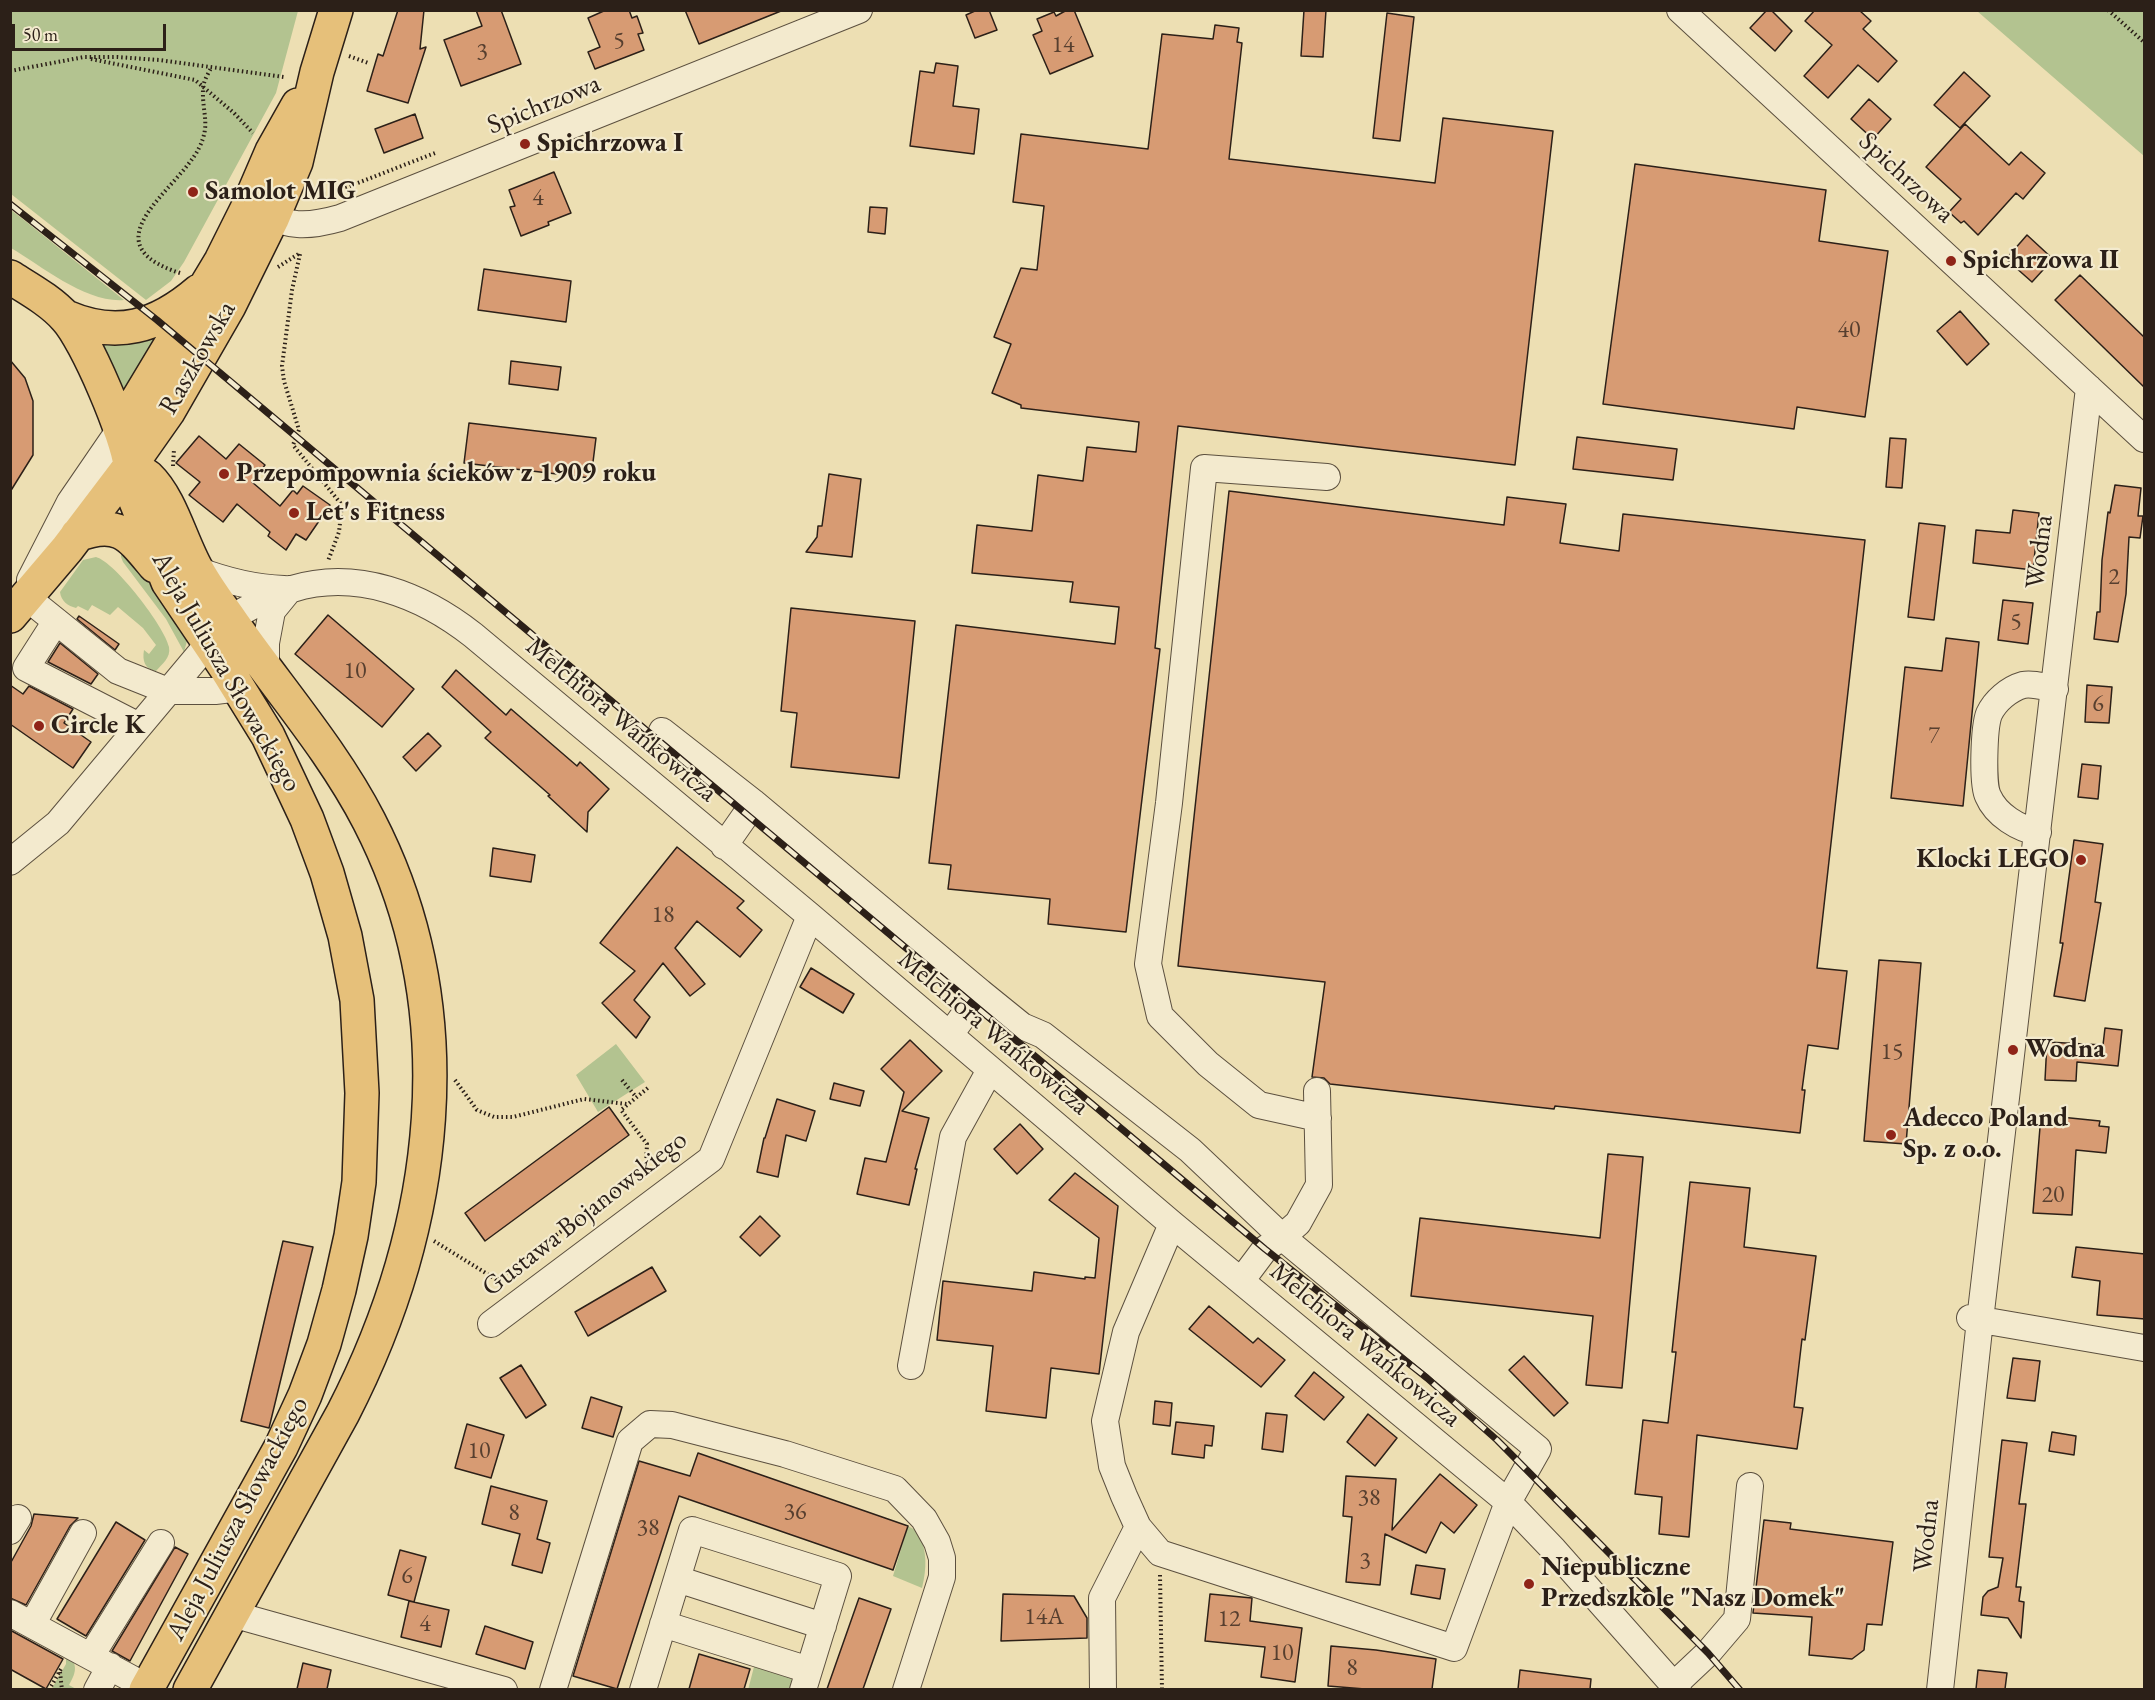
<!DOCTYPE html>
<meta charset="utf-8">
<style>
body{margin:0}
#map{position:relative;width:2155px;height:1700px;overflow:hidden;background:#eddfb3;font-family:"EB Garamond",serif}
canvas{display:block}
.frame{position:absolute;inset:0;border:12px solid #2c2018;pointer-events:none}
.scale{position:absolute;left:12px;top:24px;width:154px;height:27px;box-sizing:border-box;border:3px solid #2c2018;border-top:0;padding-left:8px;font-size:18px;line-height:21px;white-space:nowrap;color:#2c2018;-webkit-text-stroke:4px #f3eace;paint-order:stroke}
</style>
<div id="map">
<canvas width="2155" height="1700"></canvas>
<div class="frame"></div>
<div class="scale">50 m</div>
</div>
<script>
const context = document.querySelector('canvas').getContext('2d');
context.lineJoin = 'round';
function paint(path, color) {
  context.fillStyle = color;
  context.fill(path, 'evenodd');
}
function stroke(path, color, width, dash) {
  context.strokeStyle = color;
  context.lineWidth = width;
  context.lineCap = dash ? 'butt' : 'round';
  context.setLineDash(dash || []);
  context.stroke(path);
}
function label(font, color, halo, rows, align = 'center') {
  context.font = font + ' "EB Garamond",serif';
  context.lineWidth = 4.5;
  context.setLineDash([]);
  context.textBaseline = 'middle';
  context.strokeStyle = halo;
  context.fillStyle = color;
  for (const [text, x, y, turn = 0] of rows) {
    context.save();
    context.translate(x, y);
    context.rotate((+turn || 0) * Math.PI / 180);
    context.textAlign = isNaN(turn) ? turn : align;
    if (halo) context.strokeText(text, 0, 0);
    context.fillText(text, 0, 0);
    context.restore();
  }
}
paint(new Path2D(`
 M10,11h288l-22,82 -92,169 -13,19 -25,19 -135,-106z
 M1977,11h167v145z
 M11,210l13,10 100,80c-38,3 -81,-33 -113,-52z
 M160,331l-37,65 -26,-58z
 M121,551h5l57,80 4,10 -3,11 -18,-33 -43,-57 -2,-5z
 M96,557c19,5 69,70 73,90 2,11 -7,17 -13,24 -11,-2 -14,-10 -12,-21l5,4 7,-9 -13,-17 -25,-21 -8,8 -18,-10 -4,6 -10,-5 -2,2c-8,-2 -15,-7 -16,-16l23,-32z
 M616,1044l29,38 -47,30 -22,-37z
 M908,1526l11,6c8,21 8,35 3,56l-29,-12z
 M66,1652c12,12 11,19 3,33l7,4 -25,1 15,-26z
 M755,1663l38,15v11l-45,1z`), '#b3c390');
const building = new Path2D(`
 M398,10h26l-4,39 6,-2 -18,56 -41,-12 11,-37 5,2z
 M476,10h25l20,54 -60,22 -17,-46 38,-14z
 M606,10h23l3,8 5,-2 6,17 -5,1 6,16 -49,19 -7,-17 12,-5 -12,-29z
 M685,10h96v1l-82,33z
 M977,10h12l8,20 -22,8 -9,-23z
 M1067,10h7l19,46 -43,18 -17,-39 9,-4 -5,-12 17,-7 2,4z
 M1304,10h22l-3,47 -22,-1z
 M1767,10h4l21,21 -17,20 -25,-23z
 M1815,10h44l12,11 -8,8 34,32 -19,21 -20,-17 -30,33 -24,-22 28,-31 -27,-24z
 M1387,13l27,4 -14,124 -27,-3z
 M1215,25l24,3 -2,14 5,1 -13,116 206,24 8,-65 110,13 -38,334 -337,-39 -23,222 5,1 -34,283 -78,-8 2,-25 -102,-10 3,-24 -22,-2 27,-238 159,19 4,-37 -49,-5 3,-20 -101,-9 5,-48 55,6 6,-56 45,6 4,-34 49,5 3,-30 -118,-14v-3l-29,-12 19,-49 -17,-7 27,-69 16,2 7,-64 -31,-4 8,-68 127,15 14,-115 51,5z
 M936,63l22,3 -5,40 26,3 -5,45 -64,-8 10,-75 14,2z
 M1964,72l26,24 -30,32 -26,-23z
 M1869,99l22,20 -18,20 -22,-20z
 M415,114l8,24 -39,15 -9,-24z
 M1965,124l44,41 12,-13 24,21 -22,26 -7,-6 -38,42 -14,-14 -3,2 -12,-11 12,-13 -35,-32z
 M1635,164l191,26 -7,51 69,10 -23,166 -68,-10 -3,22 -191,-25z
 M554,172l17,41 -23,9 1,3 -28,11 -11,-29 5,-1 -6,-16z
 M870,207l17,1 -2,26 -17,-2z
 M2027,235l26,24 -21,23 -26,-23z
 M484,269l87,12 -5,41 -88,-12z
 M2080,275l65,63v50l-90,-88z
 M1960,311l29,33 -22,21 -30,-34z
 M10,360l15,18 8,23v54l-23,37z
 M511,361l50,6 -3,23 -49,-6z
 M469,423l127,15 -5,40 -127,-15z
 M199,436l27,23 13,-15 26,21 -13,17 28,24 13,-16 4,4 6,-8 27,19 -24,35 -10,-6 -10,16 -18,-14 2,-4 -33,-28 -14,18 -34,-27 11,-13 -24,-19z
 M1577,437l100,12 -4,31 -100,-11z
 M1890,438l16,1 -4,49 -16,-1z
 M829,474l32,5 -9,78 -46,-5 11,-15 1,-11h4z
 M2115,485l26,3 -3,28h5l-3,22 -11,-1 -3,57 -8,48 -24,-3 3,-27h3l2,-52 6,-48 2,1z
 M1229,491l275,34 3,-28 59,7 -6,39 59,8 4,-37 242,26 -48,428 30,3 -9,78 -30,-4 -6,45h3l-5,43 -245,-27 -1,3 -224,-25 -6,-6 -12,-1 13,-95 -147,-16z
 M2013,510l26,3 -6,57 -60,-7 3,-33 34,3z
 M1919,523l26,3 -11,94 -26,-3z
 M2003,600l30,3 -5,41 -30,-4z
 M791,608l124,13 -16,157 -108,-11 6,-54 -16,-2z
 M328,615l86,74 -32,38 -87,-73z
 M79,616l40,28 -4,6 -38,-31z
 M1946,638l33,4 -16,164 -72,-8 14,-131 37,4z
 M60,643l38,31 -7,10 -43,-22z
 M456,670l50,45 5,-6 66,57 3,-4 29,27 -21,23 -1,20 -39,-36 2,-1 -65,-57 6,-6 -49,-45z
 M10,685l13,9 6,-8 44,23 -9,14 27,19 -18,26 -63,-44z
 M2087,685l25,2 -3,36 -24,-1z
 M428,733l13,13 -25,25 -13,-14z
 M2082,764l19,2 -3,33 -20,-2z
 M2074,840l29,4 -8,58 6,1 -16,98 -31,-5 9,-53h-3z
 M677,847l67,54 -7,7 25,22 -22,27 -43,-36 -22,27 30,36 -15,12 -27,-33 -29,37 16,17 -14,21 -34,-35 33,-32 -35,-28z
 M493,848l42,7 -4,27 -41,-6z
 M1879,960l42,3 -15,181 -42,-3z
 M811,968l43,26 -11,19 -43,-26z
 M2105,1028l17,2 -4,36 -41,-4 -1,19 -31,-1 2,-38 56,3z
 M910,1040l32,31 -40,40 27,7 -14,51h2l-8,36 -52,-11 8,-36 21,4 18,-70 -23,-23z
 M834,1083l30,8 -4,15 -30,-7z
 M777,1099l38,12 -9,30 -20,-6 -8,42 -21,-5 7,-34h1z
 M609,1107l20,28 -144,106 -20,-28z
 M2041,1115l59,6 -1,5 10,1 -3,26 -30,-3 -4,65 -39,-2z
 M1020,1124l23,25 -26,25 -23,-25z
 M1608,1154l35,3 -21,231 -36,-3 7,-69 -182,-20 9,-78 180,20z
 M1075,1173l43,33 -19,168 -48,-6 -5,50 -60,-7 7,-65 -56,-6 6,-59 89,10 2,-19 51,7v-2l10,1 4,-40 -50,-38z
 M1690,1182l60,6 -6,59 72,9 -11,84 -3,-1 -8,68 9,1 -6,41 -100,-14 -8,102 -30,-3 3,-37 -27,-3 8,-74 25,3 8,-71h-4z
 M760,1216l20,20 -20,20 -20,-19z
 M283,1241l30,6 -44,181 -28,-7z
 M2076,1247l69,7v65l-48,-4 3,-34 -28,-4z
 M652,1267l14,24 -78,45 -13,-24z
 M1209,1306l44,37 5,-5 27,22 -24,27 -72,-58z
 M1524,1356l44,47 -14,13 -45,-46z
 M2013,1358l27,3 -5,40 -28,-3z
 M521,1365l25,40 -20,13 -26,-40z
 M1314,1372l30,25 -20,23 -29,-24z
 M591,1397l31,10 -9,30 -31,-9z
 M1155,1401l17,2 -2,23 -17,-2z
 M1266,1413l21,2 -4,37 -21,-3z
 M1368,1414l29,24 -22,28 -28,-24z
 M1176,1422l38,4 -2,20 -7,-1 -1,13 -32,-4z
 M467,1424l37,11 -13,43 -36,-10z
 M2052,1432l24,4 -2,19 -25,-4z
 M2002,1440l25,3 -8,61h7l-10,83h5l-2,14 5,1 -3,36 -13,-20 -27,-3 2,-18 5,-6 10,-4 5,-29 -14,-1z
 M698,1453l210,73 -15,44 -214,-74 -62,193 -44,-13 66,-215 51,15z
 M1440,1474l37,31 -23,28 -13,-11 -15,31 -41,-19 -5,51 -34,-3 6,-65 -9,-1 3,-40 50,3 -4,51z
 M491,1486l56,15 -10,38 13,4 -8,30 -30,-8 8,-31 -38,-10z
 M34,1514l44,4 -8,8 -44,79 -16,-7v-34l21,-38z
 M1764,1520l27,3 -1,6 103,13 -11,83 -15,-1 -3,26 -12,9 -43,-4 3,-38 -59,-4z
 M116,1522l29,18 -59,96 -29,-17z
 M175,1547l13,7 -58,107 -18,-10z
 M400,1550l26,7 -12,45 -26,-7z
 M1416,1565l29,4 -5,30 -29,-5z
 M1003,1594l71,2 13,22v20l-86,3z
 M1210,1594l42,4 -2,23 52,7 -7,54 -34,-5 4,-30 -60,-6z
 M859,1598l32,11 -28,80h-36z
 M409,1601l40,9 -8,37 -40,-10z
 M485,1626l48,16 -8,27 -49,-15z
 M10,1630l53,29 -17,30 -36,-20z
 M1331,1646l45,4 60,9 -4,30h-67l-37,-3z
 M699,1654l51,15 -6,20h-55z
 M303,1663l28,7 -4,19h-30z
 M1520,1670l71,9 -1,10h-72z
 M1978,1670l29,3 -2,16h-29z`);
paint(building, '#d79b73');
stroke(building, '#2c2018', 1.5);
const minor = new Path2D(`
 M1680,10l464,429
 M257,213c33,13 48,15 83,5l519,-208
 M197,570c29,11 56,18 87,19
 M30,580l40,-78 50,-73
 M26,597l92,74 50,20h47l25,-3
 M56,621l-30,47 113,58
 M266,670v-27l6,-32 18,-22
 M662,731l92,72
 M2038,832c-19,-3 -42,-17 -50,-36 -6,-12 -4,-69 1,-82 6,-13 20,-25 34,-29 9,-2 22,2 32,4
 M724,846l30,-43 226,189
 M10,862l48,-39 171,-204c20,-11 41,-24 63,-30 65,-20 130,6 181,46l337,281 362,308 336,278 46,48 124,140
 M950,1035l30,-43 42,34 21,9 147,115 92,87 16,-14 21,-38 -2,-94
 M1318,1118l-59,-13 -51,-41 -48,-48 -12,-52 21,-161 35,-335 123,9
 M1172,1224l-46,108 -21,89 7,45 12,30 14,31 22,26 294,95 54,-146 30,-53 -256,-212 -17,12 -24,32
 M1970,1318l174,30
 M491,1324l220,-165 99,-243
 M911,1366l42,-229 37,-67
 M10,1531l8,-13
 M677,1579l146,47
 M10,1613l137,74
 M232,1614l272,76
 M663,1624l146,46
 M32,1625l51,-92
 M91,1656l70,-113
 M1674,1685l34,-32 29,-34 13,-133
 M97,1690l13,-24
 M553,1690l77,-249 20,-17 22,1 113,29 110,35 29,30 13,23 5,16v19l-36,113
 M643,1690l49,-160 146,46 -35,114
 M1103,1690l-1,-92 36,-71
 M1940,1690l40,-370 109,-932`);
const major = new Path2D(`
 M10,277c19,12 41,24 56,41 20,21 62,120 64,148 0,8 -1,15 1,23l37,93 58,86 42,68 39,83 20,54 18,63 12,64 5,93 -3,89 -8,54 -12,54 -15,54 -19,51 -24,52 -135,243
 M66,317c51,22 91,10 133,-26
 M120,429l101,-168 26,-52 25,-58 26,-46
 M130,466c6,4 13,7 18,11 23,22 33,65 49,93 9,16 21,33 32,48 46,67 103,131 140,203 98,190 69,407 -26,592l-153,277
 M77,535c42,-16 53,1 78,31
 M10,616l57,-67 63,-83 38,-54 61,-106 43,-87 24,-57 21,-90 19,-62`);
stroke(minor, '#5c503f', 28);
stroke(major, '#2c2018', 36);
stroke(new Path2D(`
 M2108,10l36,32
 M349,56l19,7
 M91,59l104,21 39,33 19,20
 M10,71l74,-14h33l42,3 125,17
 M315,195l17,-2 103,-40
 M300,254l-8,36 -10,76 2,15 15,49 -6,15 49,60 -3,27 -11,29
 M278,267l22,-14
 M180,273c-94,-30 -2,-83 19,-125 12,-24 3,-34 4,-59 0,-7 5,-15 8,-21
 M173,466l1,-17
 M455,1080l22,30 17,7h19l71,-18 43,5
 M622,1080l14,17
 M434,1241l63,39 149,-113 1,-23 -26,-34 28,-23
 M1160,1575l2,115
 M60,1672l2,18
 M49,1690l13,-23`), '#2c2018', 4, [1.5, 3]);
stroke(minor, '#f3eace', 26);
stroke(major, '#e6c07a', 33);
const rail = new Path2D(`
 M10,204l147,116 1108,929 162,129 70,62 211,213 32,37`);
stroke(rail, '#2c2018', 7);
stroke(rail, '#f3eace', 4.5, [14]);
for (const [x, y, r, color] of [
 [525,144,6,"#8f2418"],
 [193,192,6,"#8f2418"],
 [1951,261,6,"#8f2418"],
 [224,474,6,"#8f2418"],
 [294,513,6,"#8f2418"],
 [39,726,6,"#8f2418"],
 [2081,860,6,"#8f2418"],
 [2013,1050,6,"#8f2418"],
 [1891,1135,6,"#8f2418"],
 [1529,1584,6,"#8f2418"]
]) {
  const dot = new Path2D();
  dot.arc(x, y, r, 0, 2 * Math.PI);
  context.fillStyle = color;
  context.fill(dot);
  stroke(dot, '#f3eace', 2);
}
label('24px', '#573f2f', null, [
 ["5",619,41],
 ["14",1063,45],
 ["3",482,52],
 ["4",538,198],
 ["40",1849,330],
 ["2",2114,577],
 ["5",2016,622],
 ["10",355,671],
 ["6",2098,704],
 ["7",1934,736],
 ["18",663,915],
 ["15",1892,1052],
 ["20",2053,1195],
 ["10",479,1451],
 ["38",1369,1498],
 ["36",795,1512],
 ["8",514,1513],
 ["38",648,1528],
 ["3",1365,1561],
 ["6",407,1576],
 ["14A",1044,1617],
 ["12",1229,1619],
 ["4",425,1624],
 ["10",1282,1653],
 ["8",1352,1668]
]);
label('27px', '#2c2018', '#f3eace', [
 ["Spichrzowa",544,105,-22],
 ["Spichrzowa",1906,178,43],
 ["Raszkowska",198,358,-60],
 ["Wodna",2040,552,-83],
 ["Aleja Juliusza Słowackiego",226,672,60],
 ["Melchiora Wańkowicza",621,720,40],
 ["Melchiora Wańkowicza",993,1033,40],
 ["Gustawa Bojanowskiego",585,1214,-38],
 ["Melchiora Wańkowicza",1365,1345,40],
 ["Aleja Juliusza Słowackiego",238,1519,-62],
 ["Wodna",1927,1536,-84]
]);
label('bold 27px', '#2c2018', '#f3eace', [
 ["Spichrzowa I",537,144],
 ["Samolot MIG",205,192],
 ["Spichrzowa II",1963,261],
 ["Przepompownia ścieków z 1909 roku",236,474],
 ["Let's Fitness",306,513],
 ["Circle K",51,726],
 ["Klocki LEGO",2069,860,"right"],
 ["Wodna",2025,1050],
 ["Adecco Poland",1903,1119],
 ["Sp. z o.o.",1903,1150],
 ["Niepubliczne",1541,1568],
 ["Przedszkole \"Nasz Domek\"",1541,1599]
], 'left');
</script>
